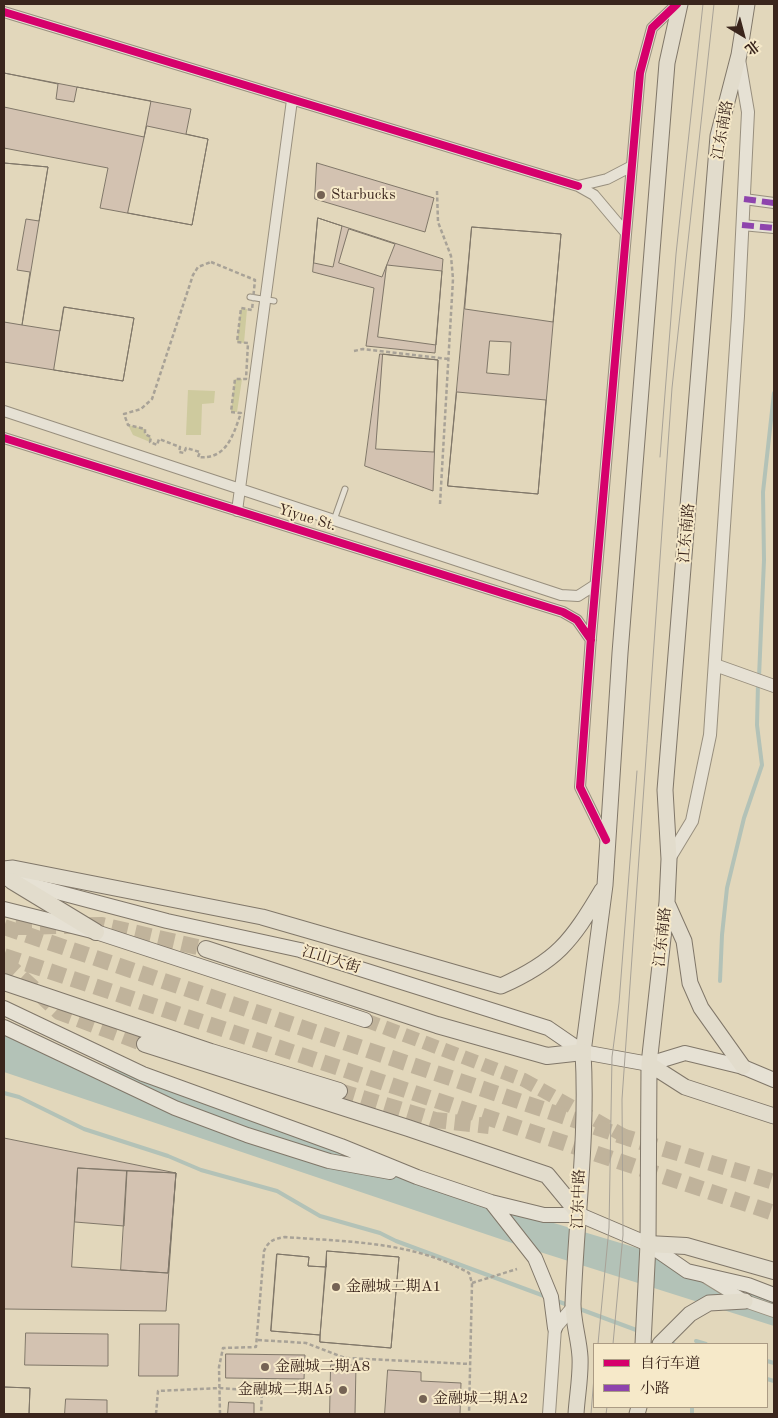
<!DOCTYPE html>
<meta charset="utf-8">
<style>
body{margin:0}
#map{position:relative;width:778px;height:1418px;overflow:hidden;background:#e2d7bb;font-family:"Old Standard TT","Noto Serif SC",serif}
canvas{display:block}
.frame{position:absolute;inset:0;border:5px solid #3a251c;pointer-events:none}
.legend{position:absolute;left:593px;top:1343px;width:175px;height:65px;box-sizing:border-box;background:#f6e9c9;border:1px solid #ab9b84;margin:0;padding:6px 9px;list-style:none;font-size:15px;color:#3a251c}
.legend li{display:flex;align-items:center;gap:10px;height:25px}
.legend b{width:25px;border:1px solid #ab9b84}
.north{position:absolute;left:718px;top:10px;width:50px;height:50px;-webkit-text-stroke:4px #f6e9c9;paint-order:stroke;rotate:143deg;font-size:14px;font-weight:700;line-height:20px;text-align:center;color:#3a251c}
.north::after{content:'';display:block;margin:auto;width:18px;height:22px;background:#3a251c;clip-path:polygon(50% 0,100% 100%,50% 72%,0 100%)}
</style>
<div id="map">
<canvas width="778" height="1418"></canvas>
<div class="frame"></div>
<ul class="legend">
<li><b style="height:6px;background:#d6006c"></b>自行车道</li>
<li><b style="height:6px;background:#8e44ad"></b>小路</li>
</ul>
<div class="north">北</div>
</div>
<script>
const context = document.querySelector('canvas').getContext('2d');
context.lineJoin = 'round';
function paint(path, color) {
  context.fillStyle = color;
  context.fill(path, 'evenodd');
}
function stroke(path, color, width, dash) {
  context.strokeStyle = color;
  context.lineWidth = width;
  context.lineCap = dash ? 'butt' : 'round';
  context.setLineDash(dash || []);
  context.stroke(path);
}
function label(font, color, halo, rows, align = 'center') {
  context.font = font + ' "Old Standard TT","Noto Serif SC",serif';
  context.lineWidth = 4;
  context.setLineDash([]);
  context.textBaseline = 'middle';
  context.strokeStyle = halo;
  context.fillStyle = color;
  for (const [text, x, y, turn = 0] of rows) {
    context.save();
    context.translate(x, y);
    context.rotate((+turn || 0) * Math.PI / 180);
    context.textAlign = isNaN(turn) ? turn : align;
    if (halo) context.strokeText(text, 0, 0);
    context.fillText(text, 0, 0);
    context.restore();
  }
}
paint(new Path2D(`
 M241,308l6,1 -3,34 -7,-1z
 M235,379h7l-5,33h-6z
 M188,390l27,1 -1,12 -12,1 -1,31h-15z
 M128,425l17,4v5l6,3 -1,5 -17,-7z`), '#ceca9e');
paint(new Path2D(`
 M4,1032l166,56 357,127 247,74v37l-253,-80 -517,-174z`), '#b3c2b7');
stroke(new Path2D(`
 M759,677l5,-117 -1,-68 11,-99
 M720,981l2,-46 5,-47 17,-70 18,-53 -5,-40 1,-41
 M4,1093l15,4 65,32 84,27 33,14 76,21 43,25 60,17 16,8 151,56
 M554,1300l14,5
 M577,1308l62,23
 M666,1341l8,3
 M696,1341l10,3
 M767,1361l7,2
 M767,1379l7,2
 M692,1414v-7`), '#b3c2b7', 4);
const building = new Path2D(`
 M4,73l187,36 -5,25 22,5 -16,86 -92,-17 8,-40 -104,-20z
 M4,73l54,11 -2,15 18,3 3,-15 74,14 -7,36 -140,-30z
 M147,126l61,13 -16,86 -64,-12z
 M4,163l44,4 -26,158 38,6 4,-24 70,11 -11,63 -119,-19z
 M4,163l44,4 -9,54 -13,-2 -9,51 13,2 -8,53 -18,-3z
 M317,163l117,35 -9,34 -110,-33z
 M318,218l125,41 -8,94 -69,-7 8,-58 -61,-16z
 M318,218l24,8 -9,41 -19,-4z
 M472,227l89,7 -23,260 -90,-8zM490,341l21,1 -2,33 -22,-2z
 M472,227l89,7 -8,88 -88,-13z
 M349,229l46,15 -13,33 -43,-14z
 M387,265l55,6 -6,74 -58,-8z
 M64,307l70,11 -11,63 -69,-11z
 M380,354l58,6 -5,131 -68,-25z
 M383,354l55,6 -4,92 -58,-3z
 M457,392l89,8 -8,94 -90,-8z
 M4,1138l172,35 -10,138 -162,-2z
 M78,1168l98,5 -8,100 -96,-6z
 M78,1168l49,3 -3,55 -49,-4z
 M127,1171l49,2 -8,100 -47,-3z
 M327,1251l72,6 -8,91 -71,-6v-7l-49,-4 6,-77 32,3 -1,9 18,1z
 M327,1251l72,6 -8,91 -71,-6z
 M277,1254l32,3 -1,9 18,1 -6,68 -49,-4z
 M140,1324h39l-1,52h-39z
 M26,1333l82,1v32l-83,-1z
 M226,1354l79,1 -1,24 -78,-1z
 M331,1365h25l-1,49h-25z
 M388,1370l33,2v9l40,2 -1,31h-75z
 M4,1387l26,1 -1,26h-25z
 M4,1387l26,1 -1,26h-25z
 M66,1399l41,1v14h-42z
 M229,1402l25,1v11h-26z`);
paint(building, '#d3c2b1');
stroke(building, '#807769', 1);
stroke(new Path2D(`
 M365,1020l159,60 104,58`), '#c0b39b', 14, [14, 7]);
stroke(new Path2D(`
 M4,927l624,211 146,44
 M16,927l86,-2 104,24
 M4,956l770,257
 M4,961l55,51 86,32
 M339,1091l96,29 54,6`), '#c0b39b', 16, [16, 8]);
const service = new Path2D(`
 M250,297l24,4
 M334,520l11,-31`);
const minor = new Path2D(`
 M4,12l574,174
 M744,199l30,4
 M742,225l32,3
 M626,233l-32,-38 -16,-9 29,-7 25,-13
 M4,411l557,184 17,1 17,-11
 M4,438l559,174 14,8 14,20
 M237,511l55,-411
 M606,840l-26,-53 11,-150 49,-564 12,-45 25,-24`);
const tertiary = new Path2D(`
 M715,665l59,21
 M669,859l23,-38 18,-86 28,-419 10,-204 -9,-53
 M706,1277l39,24 29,10
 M549,1414l6,-86 18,-21`);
const secondary = new Path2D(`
 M4,878l163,43 133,29 248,78 35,24 66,12 36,-11 58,14 31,13
 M4,909l92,23 269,88
 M4,1008l139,66 198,72 76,31 74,25 53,13h36l68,29 39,27 61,14 26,10
 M4,1027l171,81 72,27 82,26 61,11
 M491,1202l44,56 16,39 4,31`);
const primary = new Path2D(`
 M4,869l9,-1 249,49 239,69c56,-25 70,-44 101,-96
 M667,903l17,38 6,42 11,25 42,59
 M649,1064l36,23 89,29
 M643,1344l5,-100 1,-180 18,-162 2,-43 -4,-69 53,-654 21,-81 8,-51
 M660,1344l30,-30 19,-11 36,-2
 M576,1414c1,-18 5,-38 4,-57 -1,-18 -7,-35 -7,-53 3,-84 15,-168 10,-252l22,-167 15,-232 47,-590 13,-59
 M637,1414l2,-7`);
const trunk = new Path2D(`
 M12,881l84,51
 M206,949l231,76 110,31 36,-4
 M4,982l207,70 128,39
 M145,1044l263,84 139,47 33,40
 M648,1244l38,2 88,25`);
stroke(service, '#988f7e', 7);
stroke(minor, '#988f7e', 12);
stroke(tertiary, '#988f7e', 14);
stroke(secondary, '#807769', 16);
stroke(primary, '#807769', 17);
stroke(trunk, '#807769', 18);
stroke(new Path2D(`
 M437,191l1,31 13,34 2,23 -13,225
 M211,262l44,18 -3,30 -11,-2 -4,34 11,1 -2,36h-11l-4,33 10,1c-8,22 -14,47 -43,44l2,-5 -14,-4 -2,5 -5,-1 1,-5 -21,-8 -2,6 -7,-3 1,-5 -6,-3v-5l-17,-4 -4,-11 17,-5 11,-10 41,-124 5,-8z
 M354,351l9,-2 86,10
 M472,1283l45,-14
 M258,1340l48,3 39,15 125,6
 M156,1414l2,-23 62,-3 42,3 -1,23
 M220,1414l-1,-47 4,-19 33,-1 8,-96c5,-11 10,-12 21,-14 63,5 127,4 184,36l3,10 -3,131`), '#a8a297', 2.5, [4, 2.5]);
stroke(service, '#e6e1d4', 5);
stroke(minor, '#e6e1d4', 10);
stroke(tertiary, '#e6e1d4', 12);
stroke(secondary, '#e6e1d4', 14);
stroke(primary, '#e2dccc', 15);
stroke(trunk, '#e2dccc', 16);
stroke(new Path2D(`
 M660,457l16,-203 27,-250
 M598,1344l11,-116 3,-171 7,-54 18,-232
 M613,1344l10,-109 -1,-136 50,-711 42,-384
 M591,1414l3,-37
 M606,1414l1,-7`), '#a8a297', 1);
stroke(new Path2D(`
 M744,199l30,4
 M742,225l32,3`), '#8e44ad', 6, [12, 6]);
stroke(new Path2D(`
 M4,12l574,174
 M4,438l559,174 14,8 14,20
 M606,840l-26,-53 11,-150 49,-564 12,-45 25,-24`), '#d6006c', 8);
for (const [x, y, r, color] of [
 [321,195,5,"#756354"],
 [336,1287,5,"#756354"],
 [265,1367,5,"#756354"],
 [343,1390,5,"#756354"],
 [423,1399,5,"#756354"]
]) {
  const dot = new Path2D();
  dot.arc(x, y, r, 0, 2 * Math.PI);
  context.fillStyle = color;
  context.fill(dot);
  stroke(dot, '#f6e9c9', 2);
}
label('15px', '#3a251c', '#f6e9c9', [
 ["江东南路",723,130,-80],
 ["Yiyue St.",307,518,17],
 ["江东南路",687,533,-85],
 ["江东南路",663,937,-84],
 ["江山大街",331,960,17],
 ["江东中路",579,1199,-88]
]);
label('15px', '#3a251c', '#f6e9c9', [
 ["Starbucks",331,195],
 ["金融城二期A1",346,1287],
 ["金融城二期A8",275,1367],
 ["金融城二期A5",333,1390,"right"],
 ["金融城二期A2",433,1399]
], 'left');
</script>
